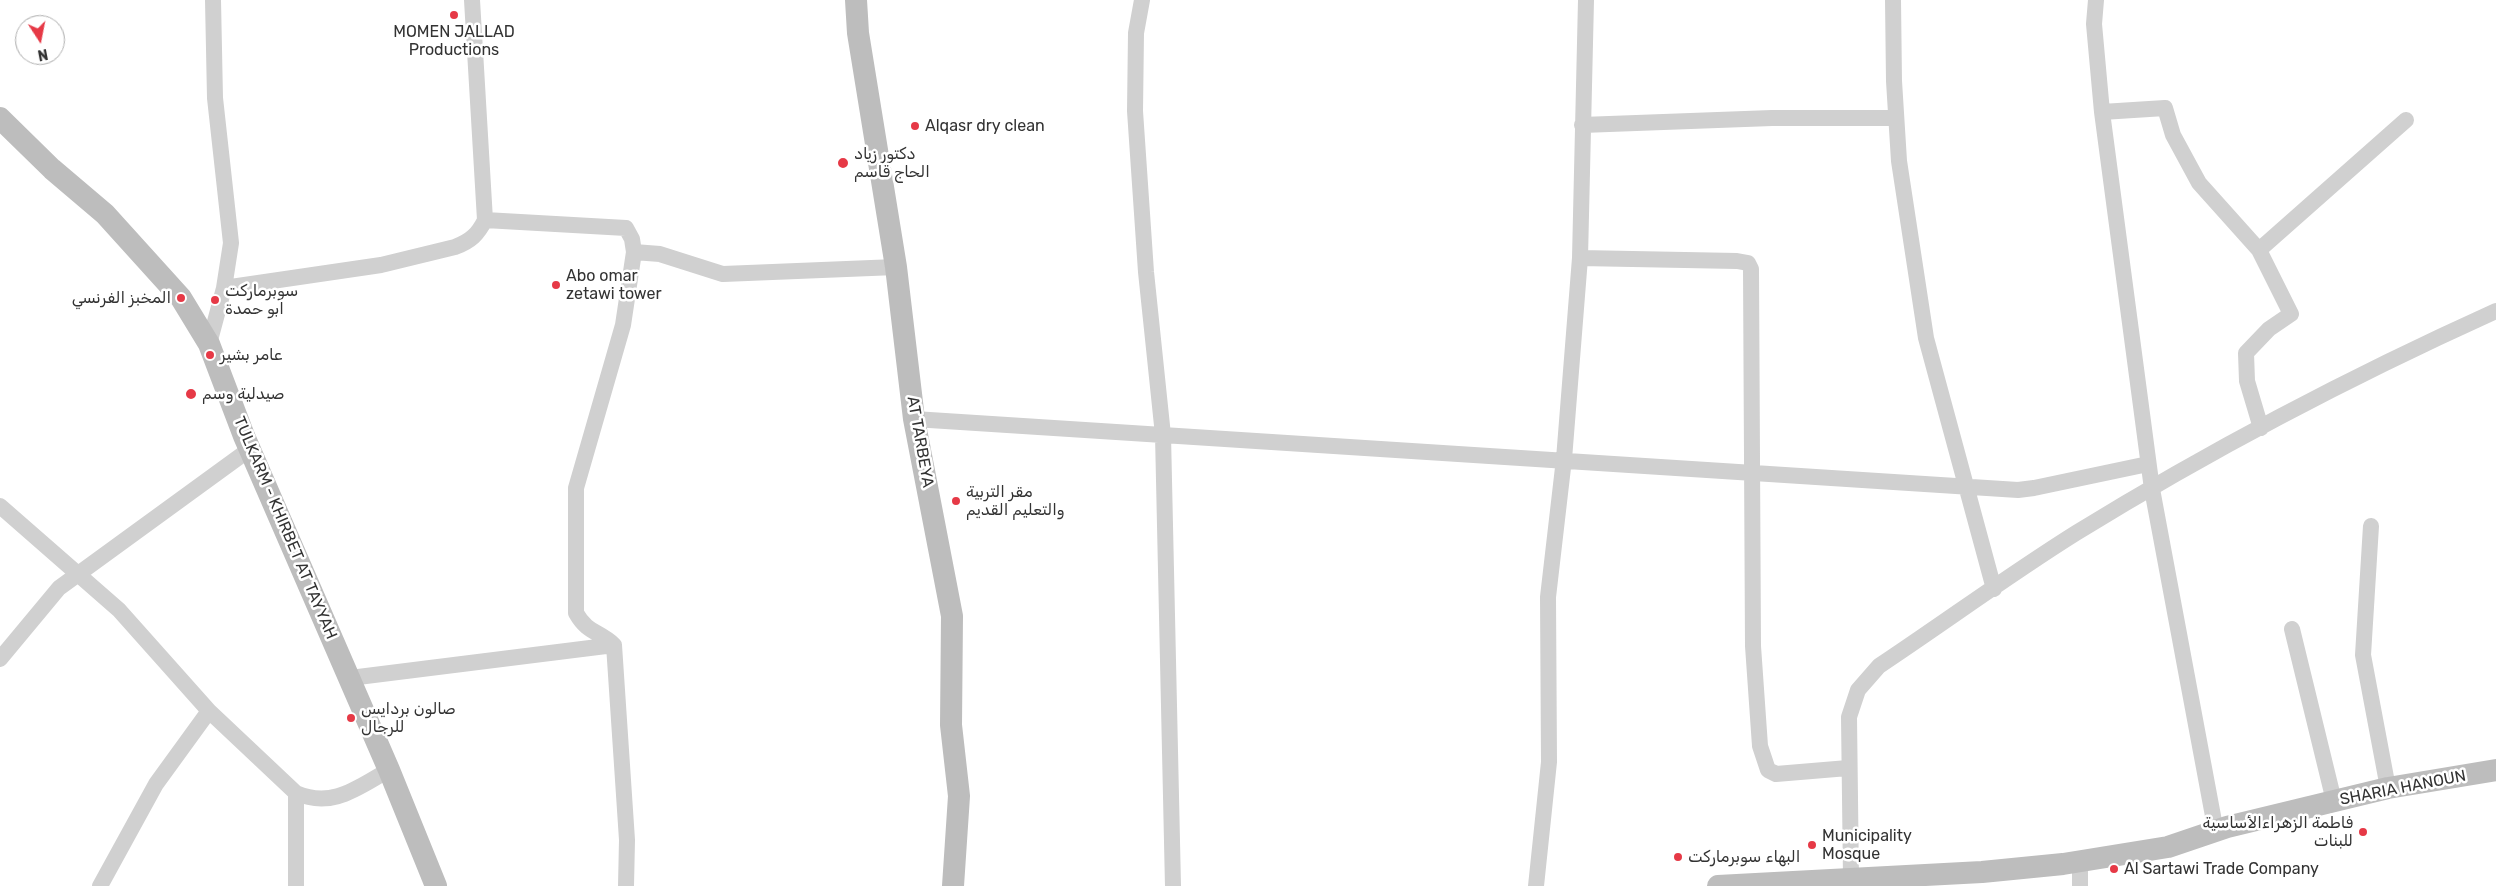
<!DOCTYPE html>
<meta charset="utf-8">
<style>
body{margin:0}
#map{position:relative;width:2496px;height:886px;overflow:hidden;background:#fff;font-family:Rubik,sans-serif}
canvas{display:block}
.north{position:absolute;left:15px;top:15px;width:50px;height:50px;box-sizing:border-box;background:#fff;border:1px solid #adadad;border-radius:50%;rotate:169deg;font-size:14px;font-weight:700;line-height:20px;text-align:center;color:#333}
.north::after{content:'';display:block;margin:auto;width:18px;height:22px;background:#e63946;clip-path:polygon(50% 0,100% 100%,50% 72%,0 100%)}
</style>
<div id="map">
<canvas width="2496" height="886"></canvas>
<div class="north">N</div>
</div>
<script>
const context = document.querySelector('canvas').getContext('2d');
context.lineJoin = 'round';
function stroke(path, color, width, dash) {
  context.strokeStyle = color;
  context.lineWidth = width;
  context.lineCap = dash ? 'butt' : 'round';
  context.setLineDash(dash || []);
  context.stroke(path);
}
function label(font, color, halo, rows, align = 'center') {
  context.font = font + ' Rubik,Vazirmatn,sans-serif';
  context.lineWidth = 5;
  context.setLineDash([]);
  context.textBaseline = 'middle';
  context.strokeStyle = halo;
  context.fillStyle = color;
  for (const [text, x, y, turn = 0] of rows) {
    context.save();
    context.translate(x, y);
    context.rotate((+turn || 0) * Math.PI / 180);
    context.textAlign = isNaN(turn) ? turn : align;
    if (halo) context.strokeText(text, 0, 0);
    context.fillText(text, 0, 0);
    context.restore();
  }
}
stroke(new Path2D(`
 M1142,0l-6,33 -1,78 11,161 17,163 10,451
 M1893,0l1,81 5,80 27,177 68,251
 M2096,0l-2,24 8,88 50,377 64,343
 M2102,112l63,-4 8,27 26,48 60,67
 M1582,125l190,-7h124
 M485,220l141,8 6,11 2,13 -11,73 -47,163v125c12,21 22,17 38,32l13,195 -1,46
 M634,252l26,2 63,20 173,-7
 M1580,258l157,3 11,2 3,6 2,377 7,100 8,24 8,4 72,-6
 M224,288l157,-23 74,-18c16,-6 23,-13 30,-27l-13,-220
 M209,344l15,-56 7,-45 -16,-145 -2,-98
 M914,419l1104,71 16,-2 114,-24
 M2261,428l-14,-47 -1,-28 23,-24 22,-15 -32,-64 147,-130
 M0,506l119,104 90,101 87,82c37,16 62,-6 93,-23
 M2371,526l-8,129 25,133
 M2292,629l42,172
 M0,659l59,-71 191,-139
 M350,678l264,-33
 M296,793v93
 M2080,862v24
 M1851,879l-2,-162 9,-27 21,-24c66,-44 130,-91 197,-133 135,-83 276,-157 420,-222
 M100,886l56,-102 53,-73
 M1536,886l13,-124 -1,-165 16,-138 16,-201 6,-258`), '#d0d0d0', 16);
stroke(new Path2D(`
 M856,0l2,33 38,234 18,152 38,197 -1,109 8,71 -6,90
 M0,118l52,51 53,45 76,84 28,46 35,92 145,334 47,116
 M1718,886l264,-14 81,-8 105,-17 59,-20 161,-39 108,-18`), '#bdbdbd', 22);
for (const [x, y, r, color] of [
 [454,15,5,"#e63946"],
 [915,126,5,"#e63946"],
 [843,163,6,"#e63946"],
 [556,285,5,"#e63946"],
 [181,298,5,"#e63946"],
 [215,300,5,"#e63946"],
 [210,355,5,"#e63946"],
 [191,394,6,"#e63946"],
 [956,501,5,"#e63946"],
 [351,718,5,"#e63946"],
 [2363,832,5,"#e63946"],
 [1812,845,5,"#e63946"],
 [1678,857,5,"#e63946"],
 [2114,869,5,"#e63946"]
]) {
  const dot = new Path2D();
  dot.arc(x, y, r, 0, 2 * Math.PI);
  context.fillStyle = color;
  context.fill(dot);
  stroke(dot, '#fff', 2);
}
label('16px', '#333', '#fff', [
 ["MOMEN JALLAD",454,32,"center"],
 ["Productions",454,50,"center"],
 ["Alqasr dry clean",925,126],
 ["دكتور زياد",854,154],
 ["الحاج قاسم",854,172],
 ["Abo omar",566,276],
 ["zetawi tower",566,294],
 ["سوبرماركت",225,291],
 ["ابو حمدة",225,309],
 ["المخبز الفرنسي",171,298,"right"],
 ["عامر بشير",220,355],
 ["صيدلية وسم",202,394],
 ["مقر التربية",966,492],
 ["والتعليم القديم",966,510],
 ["صالون بردايس",361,709],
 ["للرجال",361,727],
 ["فاطمة الزهراءالأساسية",2353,823,"right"],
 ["للبنات",2353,841,"right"],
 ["Municipality",1822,836],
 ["Mosque",1822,854],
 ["البهاء سوبرماركت",1688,857],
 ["Al Sartawi Trade Company",2124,869]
], 'left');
label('16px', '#333', '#fff', [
 ["AT TARBEYA",920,442,80],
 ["TULKARM - KHIRBET AT TAYYAH",285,528,67],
 ["SHARIA HANOUN",2403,788,-11]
]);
</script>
